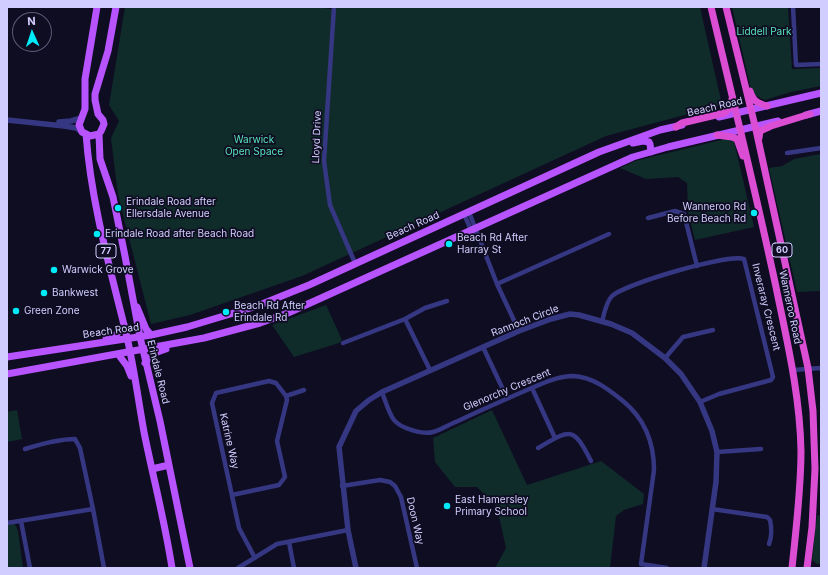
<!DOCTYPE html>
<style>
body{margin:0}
#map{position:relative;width:828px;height:575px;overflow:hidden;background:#0f0d22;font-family:Inter,sans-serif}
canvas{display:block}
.frame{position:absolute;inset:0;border:8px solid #d1cdff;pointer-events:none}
.north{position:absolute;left:12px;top:12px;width:40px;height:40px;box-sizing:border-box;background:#0f0d22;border:1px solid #5d5a7a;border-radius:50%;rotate:357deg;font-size:11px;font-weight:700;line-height:16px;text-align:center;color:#d1cdff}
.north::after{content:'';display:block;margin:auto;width:14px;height:18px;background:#00ebf8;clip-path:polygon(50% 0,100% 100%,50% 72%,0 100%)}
</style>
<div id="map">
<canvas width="828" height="575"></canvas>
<div class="frame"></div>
<div class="north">N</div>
</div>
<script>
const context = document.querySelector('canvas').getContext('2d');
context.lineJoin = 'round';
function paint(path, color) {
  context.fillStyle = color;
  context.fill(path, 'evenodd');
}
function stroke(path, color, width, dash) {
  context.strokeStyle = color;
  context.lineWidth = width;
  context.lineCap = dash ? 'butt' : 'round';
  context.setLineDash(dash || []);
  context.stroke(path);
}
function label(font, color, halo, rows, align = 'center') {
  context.font = font + ' Inter,sans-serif';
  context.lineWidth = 3.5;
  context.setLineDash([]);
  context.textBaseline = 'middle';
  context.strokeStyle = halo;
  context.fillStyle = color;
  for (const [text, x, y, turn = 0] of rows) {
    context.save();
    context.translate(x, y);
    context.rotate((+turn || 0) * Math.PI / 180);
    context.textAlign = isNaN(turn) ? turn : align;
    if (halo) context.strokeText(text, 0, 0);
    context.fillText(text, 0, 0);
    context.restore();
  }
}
paint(new Path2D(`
 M125,7h193l18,3 1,-3h363l22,98 -116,31 -304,140 -112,39 -39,9 -33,-129 -7,-57 8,-17 -10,-16z
 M732,7h56l4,62 29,-1v18l-30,6 -26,8 -13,-6z
 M733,137l21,90 -59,13 -7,-28 -1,-29 -9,-6 -32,2 -26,-11 15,-7z
 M820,154l1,3v134l-24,1 -28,-124 13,-2 12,-7z
 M326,305l16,35 -3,3 -45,14 -22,-32z
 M17,410l5,29 -15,3v-30z
 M492,410l35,75 74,-24 43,33 -1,10 -19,6 -8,6 -6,52h-115l11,-20 -9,-41 -20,-20h-22l-20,-25 -2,-24z
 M817,515l4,1v48h-4l-5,-4z
 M14,522l4,9 5,37h-16v-45z`), '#0f2c2a');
stroke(new Path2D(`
 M334,7l-10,154 6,44 25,58
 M793,7l3,58 25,-1
 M787,153l34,-5
 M469,212l28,72 22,47
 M464,214l7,16 7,10
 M648,218l27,-7 9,3 13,52
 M497,284l112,-50
 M405,319l25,51
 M602,322c2,-8 4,-20 10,-26 12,-12 118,-43 132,-37l29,118 -2,3 -52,14 -19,8
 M343,343l62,-24 20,-11 22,-7
 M483,347l24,51
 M665,358l18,-21 30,-7
 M793,370l28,-2
 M532,388l23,50
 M382,392c3,8 7,22 12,28 6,8 29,15 39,12 8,-2 17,-8 25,-11 23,-11 46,-21 69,-31 14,-6 30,-14 46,-14 20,1 35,13 50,25 22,18 31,42 31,69l-13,94 26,4
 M286,396l18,-6
 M538,448c33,-19 35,-22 53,13
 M25,449c16,-5 33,-10 50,-10l5,9 13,61
 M717,452l44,-3
 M342,486l38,-6 10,2 5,4 6,11 16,71
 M232,495l47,-10 6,-8 -8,-36 10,-41 -1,-4 -10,-13 -7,-2 -53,12 -4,10 27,125 16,30
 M712,509l55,8 3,3c2,9 2,16 -1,24
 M21,521l9,47
 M7,523l86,-14 11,59
 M289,542l5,26
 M238,568l39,-24 71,-14`), '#363782', 4.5);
stroke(new Path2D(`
 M7,120l57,6 12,2 6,4
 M59,122l12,-1 10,-3
 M356,568l-8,-38 -9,-83 17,-36 13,-11 13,-8 137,-61 32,-12 19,-5 9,1 32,9 21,9 33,25 16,16 19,28 12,29 5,21 -1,30 -12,86`), '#363782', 5.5);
stroke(new Path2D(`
 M97,7l-12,72v30l-6,16 3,7 8,4 9,-2 2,-3 3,-7 -1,-4 -5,-6 -3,-14v-6l13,-43 8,-44
 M806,115l15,-4
 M719,117l102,-24
 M86,134c5,68 24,134 40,199 8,33 12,66 18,99 9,45 21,90 28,136
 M99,134l1,25 13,38 12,59 15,81 20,84 30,147
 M633,143l10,-2 6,1 1,2 1,8
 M137,307l9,22 5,6
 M106,339c9,-2 14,-6 18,-14
 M118,354l9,12 4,10
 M7,357l144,-22 36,-8 70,-21 52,-21 290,-133 61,-22 22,-5
 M145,363c6,-8 11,-11 21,-14
 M7,374l197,-36 56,-15 28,-10 345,-156 35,-10 110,-26
 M152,469l17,-4`), '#b754ff', 7);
stroke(new Path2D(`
 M711,7c22,93 45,186 65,280 11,54 24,108 25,164 0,39 -5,78 -9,117
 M726,7l30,123 52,238 5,43 2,58 -3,58 -5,41
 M750,91c3,10 7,12 17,15
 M676,127l6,-4 42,-10 5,-4 3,-10
 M717,135l15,2 5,2 6,17
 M759,138l1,-7 11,-5 39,-12`), '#db4ed4', 7);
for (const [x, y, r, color] of [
 [118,208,4,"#00ebf8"],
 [754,213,4,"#00ebf8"],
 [97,234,4,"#00ebf8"],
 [449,244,4,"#00ebf8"],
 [54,270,4,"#00ebf8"],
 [44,293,4,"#00ebf8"],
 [16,311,4,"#00ebf8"],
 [226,312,4,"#00ebf8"],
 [447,506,4,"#00ebf8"]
]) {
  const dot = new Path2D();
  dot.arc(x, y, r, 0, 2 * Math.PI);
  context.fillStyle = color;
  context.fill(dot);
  stroke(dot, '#0f0d22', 1.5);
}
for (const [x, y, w] of [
 [782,250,20],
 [106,251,20]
]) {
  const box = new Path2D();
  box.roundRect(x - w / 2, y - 7, w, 14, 3);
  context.fillStyle = '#0f0d22';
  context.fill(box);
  stroke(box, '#d1cdff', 1);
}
label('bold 9px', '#d1cdff', null, [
 ["60",782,250],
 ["77",106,251]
]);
label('10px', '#56e3b9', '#0f0d22', [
 ["Liddell Park",764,32],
 ["Warwick",254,140],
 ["Open Space",254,152]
]);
label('10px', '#d1cdff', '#0f0d22', [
 ["Beach Road",715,107,-13],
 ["Lloyd Drive",317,137,-88],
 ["Beach Road",413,226,-24],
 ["Inveraray Crescent",766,307,76],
 ["Wanneroo Road",790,307,78],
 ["Rannoch Circle",525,321,-21],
 ["Beach Road",111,331,-8],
 ["Erindale Road",158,372,76],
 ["Glenorchy Crescent",507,390,-23],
 ["Katrine Way",229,441,77],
 ["Doon Way",415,521,77]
]);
label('10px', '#d1cdff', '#0f0d22', [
 ["Erindale Road after",126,202],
 ["Ellersdale Avenue",126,214],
 ["Wanneroo Rd",746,207,"right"],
 ["Before Beach Rd",746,219,"right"],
 ["Erindale Road after Beach Road",105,234],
 ["Beach Rd After",457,238],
 ["Harray St",457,250],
 ["Warwick Grove",62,270],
 ["Bankwest",52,293],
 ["Beach Rd After",234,306],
 ["Erindale Rd",234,318],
 ["Green Zone",24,311],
 ["East Hamersley",455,500],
 ["Primary School",455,512]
], 'left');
</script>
